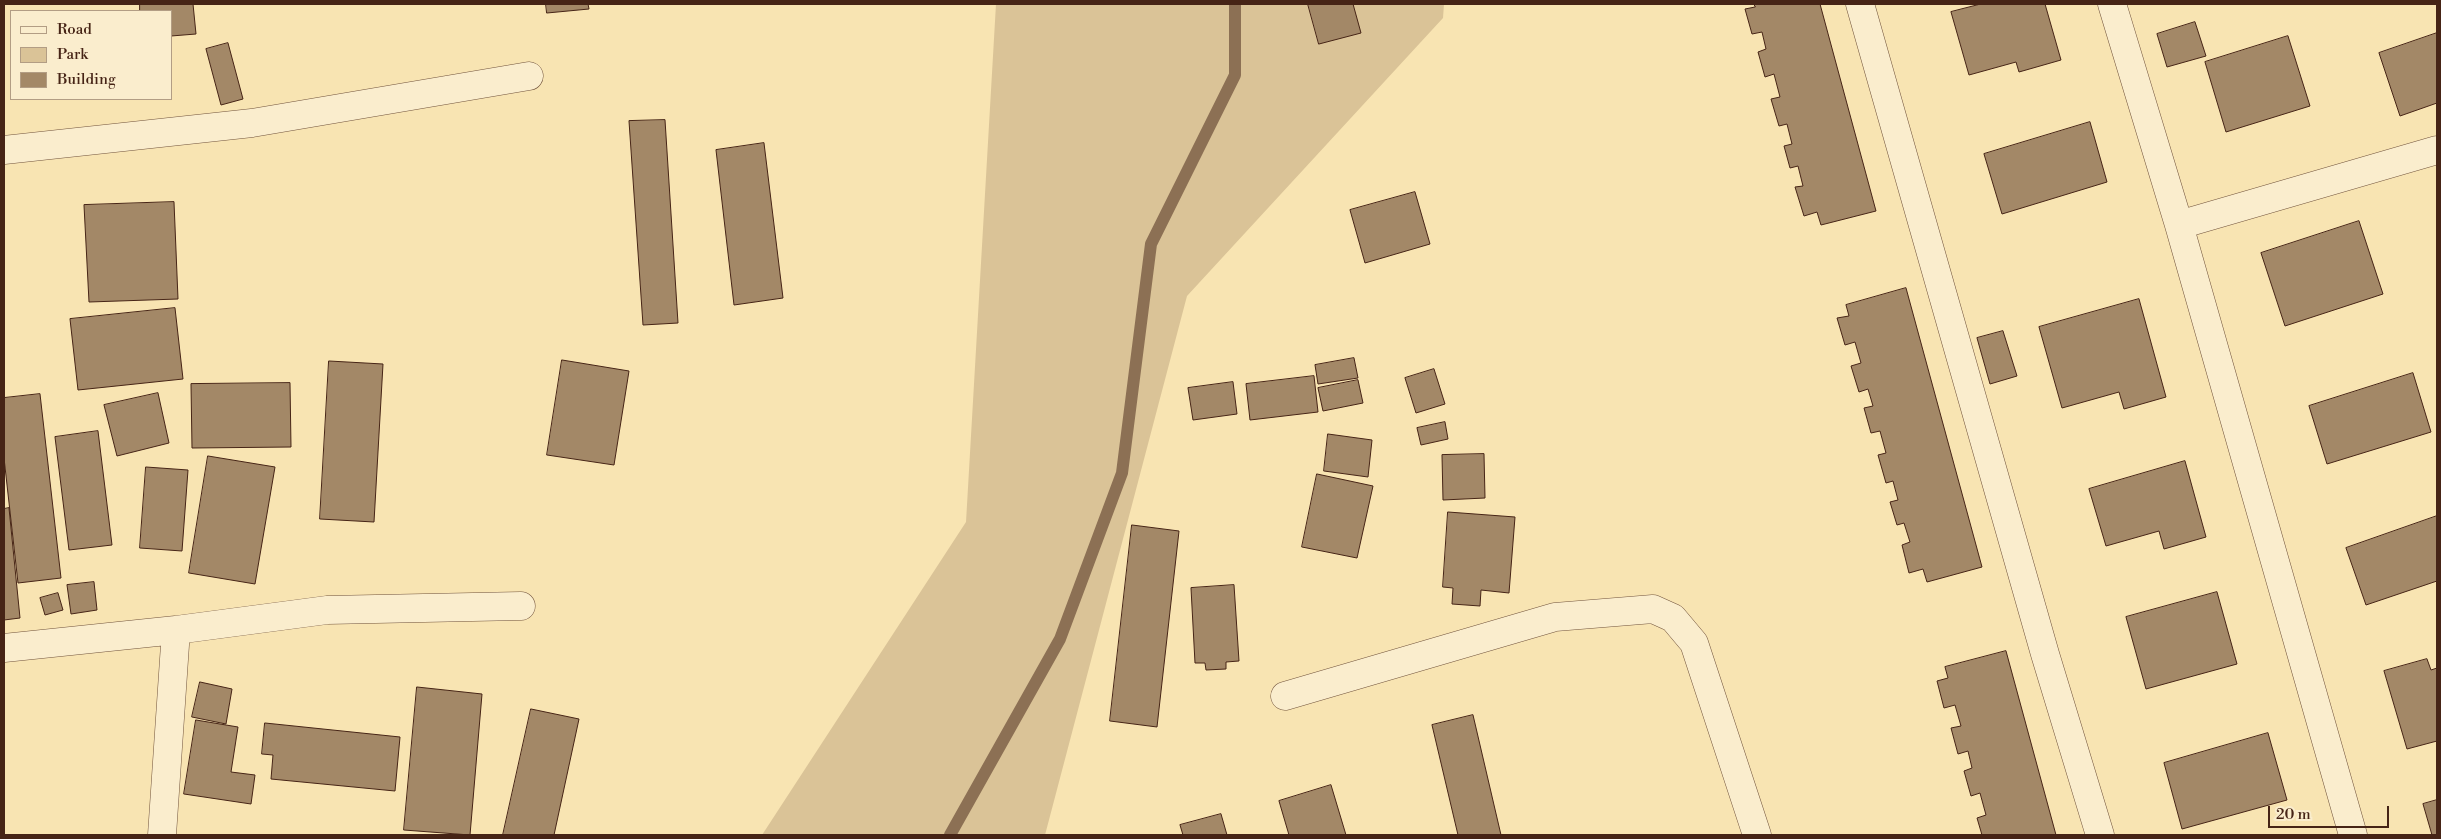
<!DOCTYPE html>
<style>
body{margin:0}
#map{position:relative;width:2441px;height:839px;overflow:hidden;background:#f8e4b2;font-family:"Libre Bodoni",serif}
canvas{display:block}
.frame{position:absolute;inset:0;border:5px solid #462416;pointer-events:none}
.legend{position:absolute;left:10px;top:10px;width:162px;height:90px;box-sizing:border-box;background:#faedcd;border:1px solid #b29d84;margin:0;padding:6px 9px;list-style:none;font-size:15px;color:#462416}
.legend li{display:flex;align-items:center;gap:10px;height:25px}
.legend b{width:25px;border:1px solid #b29d84}
.scale{position:absolute;left:2268px;top:806px;width:121px;height:22px;box-sizing:border-box;border:2px solid #462416;border-top:0;padding-left:6px;font-size:15px;line-height:18px;white-space:nowrap;color:#462416;-webkit-text-stroke:4px #faedcd;paint-order:stroke}
</style>
<div id="map">
<canvas width="2441" height="839"></canvas>
<div class="frame"></div>
<ul class="legend">
<li><b style="height:6px;background:#faedcd"></b>Road</li>
<li><b style="height:14px;background:#dac397"></b>Park</li>
<li><b style="height:14px;background:#a38867"></b>Building</li>
</ul>
<div class="scale">20 m</div>
</div>
<script>
const context = document.querySelector('canvas').getContext('2d');
context.lineJoin = 'round';
function paint(path, color) {
  context.fillStyle = color;
  context.fill(path, 'evenodd');
}
function stroke(path, color, width, dash) {
  context.strokeStyle = color;
  context.lineWidth = width;
  context.lineCap = dash ? 'butt' : 'round';
  context.setLineDash(dash || []);
  context.stroke(path);
}
paint(new Path2D(`
 M996,4h448l-1,14 -256,278 -142,539h-283l204,-313z`), '#dac397');
stroke(new Path2D(`
 M950,835l110,-196 62,-166 29,-229 84,-169v-71`), '#8c7054', 12);
const building = new Path2D(`
 M140,4h53l3,30 -25,2v-25h-31z
 M546,4h42l1,5 -42,4z
 M1308,4h45l8,29 -42,11z
 M1754,4h66l56,207 -55,14 -4,-13 -13,4 -9,-29 8,-1 -5,-20 -8,2 -6,-22 8,-2 -5,-20 -8,2 -8,-27 9,-2 -6,-23 -9,3 -7,-25 8,-3 -4,-17 -10,2 -7,-25 10,-2z
 M1981,4h64l16,56 -42,12 -3,-10 -47,13 -18,-63z
 M2195,22l11,34 -39,11 -10,-33z
 M2437,33v70l-37,13 -21,-63z
 M2288,36l22,70 -84,26 -21,-70z
 M228,43l15,56 -22,6 -15,-56z
 M665,120l13,203 -35,2 -14,-204z
 M2090,122l17,60 -105,32 -18,-60z
 M764,143l19,155 -49,7 -18,-155z
 M1415,192l15,52 -65,19 -15,-53z
 M174,202l4,97 -89,3 -5,-97z
 M2359,221l24,73 -98,32 -24,-73z
 M1906,288l76,279 -55,15 -4,-13 -14,4 -7,-28 8,-3 -6,-19 -7,2 -7,-23 8,-2 -5,-19 -7,2 -8,-28 8,-2 -6,-22 -9,2 -7,-25 9,-2 -5,-17 -9,3 -8,-26 10,-3 -6,-21 -10,3 -8,-27 12,-2 -3,-11z
 M2139,299l27,98 -42,12 -5,-17 -57,16 -23,-81z
 M175,308l8,71 -105,11 -8,-71z
 M2003,331l14,45 -27,8 -13,-46z
 M1354,358l4,20 -40,6 -3,-19z
 M562,360l67,11 -15,94 -67,-10z
 M329,361l54,3 -9,158 -54,-3z
 M1434,369l11,35 -29,9 -11,-35z
 M2413,373l18,59 -104,32 -18,-58z
 M1314,376l4,36 -68,8 -4,-36z
 M1358,380l5,23 -40,8 -5,-23z
 M1233,382l4,32 -44,6 -5,-32z
 M290,383l1,64 -99,1 -1,-64z
 M158,393l11,50 -52,13 -13,-51z
 M40,394l21,184 -43,5 -14,-125v-60z
 M1445,422l3,17 -27,6 -4,-17z
 M98,431l14,114 -43,5 -14,-113z
 M1328,434l44,6 -4,37 -44,-6z
 M1484,454l1,44 -42,2 -1,-45z
 M208,456l67,11 -20,117 -66,-11z
 M2185,461l21,76 -42,12 -5,-18 -53,15 -17,-57z
 M146,467l42,3 -6,81 -42,-3z
 M1317,474l56,12 -16,72 -55,-11z
 M9,508l11,110 -16,2v-111z
 M1448,512l67,5 -6,76 -28,-3 -1,16 -28,-2 1,-16 -10,-1z
 M2437,516v65l-71,24 -20,-57z
 M1132,525l47,6 -22,196 -47,-6z
 M94,582l3,28 -26,4 -4,-29z
 M1234,585l5,76 -13,1v7l-20,1 -1,-7h-10l-4,-75z
 M2217,592l20,72 -91,25 -20,-72z
 M58,593l5,17 -18,5 -5,-17z
 M2006,651l50,184h-74l-5,-17 9,-3 -6,-22 -9,3 -7,-25 8,-3 -4,-17 -10,3 -7,-26 10,-2 -6,-21 -11,3 -7,-27 11,-3 -3,-11z
 M2427,659l4,11 6,-2v73l-30,8 -23,-78z
 M200,682l32,7 -6,35 -34,-7z
 M417,687l65,7 -12,141 -66,-5z
 M531,709l48,10 -25,116h-51z
 M1473,715l28,120h-43l-26,-110z
 M196,720l42,7 -7,45 24,3 -4,29 -67,-10z
 M265,723l135,14 -5,54 -124,-12 2,-24 -11,-1z
 M2268,733l19,67 -105,29 -18,-66z
 M1331,785l15,50h-57l-10,-34z
 M2437,800v35h-5l-9,-31z
 M1221,814l6,21h-44l-3,-10z`);
paint(building, '#a38867');
stroke(building, '#462416', 1);
const minor = new Path2D(`
 M1860,4l185,650 55,181
 M2112,4l67,221 174,610
 M4,150l248,-27 277,-47
 M2179,225l258,-75
 M176,630l151,-20 194,-4
 M4,648l172,-18 -14,205
 M1285,696l270,-79 98,-8 20,9 21,25 63,192`);
stroke(minor, '#72543d', 29);
stroke(minor, '#faedcd', 28);
</script>
